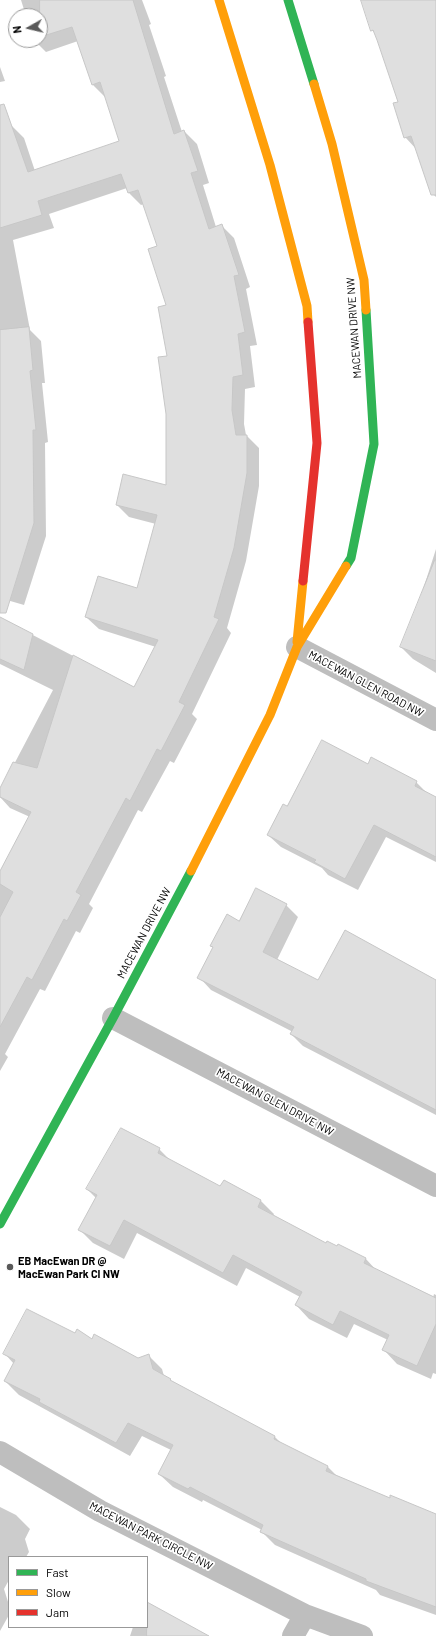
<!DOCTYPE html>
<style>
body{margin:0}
#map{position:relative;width:436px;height:1636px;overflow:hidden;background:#fff;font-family:Barlow,sans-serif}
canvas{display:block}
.legend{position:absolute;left:8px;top:1556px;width:140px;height:72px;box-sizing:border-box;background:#fff;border:1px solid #999;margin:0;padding:5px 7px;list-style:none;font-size:12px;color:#000}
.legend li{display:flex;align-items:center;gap:8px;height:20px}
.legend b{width:20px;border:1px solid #999}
.north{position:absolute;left:8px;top:8px;width:40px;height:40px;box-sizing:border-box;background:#fff;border:1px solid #999;border-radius:50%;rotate:262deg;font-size:11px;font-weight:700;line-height:16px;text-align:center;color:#000}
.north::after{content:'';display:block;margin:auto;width:14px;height:18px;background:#595959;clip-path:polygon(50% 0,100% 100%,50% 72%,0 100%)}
</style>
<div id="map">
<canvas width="436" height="1636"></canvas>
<ul class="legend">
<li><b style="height:5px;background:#30b455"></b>Fast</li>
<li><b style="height:5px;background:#ff9f0a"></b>Slow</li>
<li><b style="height:5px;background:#e5322d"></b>Jam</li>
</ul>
<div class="north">N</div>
</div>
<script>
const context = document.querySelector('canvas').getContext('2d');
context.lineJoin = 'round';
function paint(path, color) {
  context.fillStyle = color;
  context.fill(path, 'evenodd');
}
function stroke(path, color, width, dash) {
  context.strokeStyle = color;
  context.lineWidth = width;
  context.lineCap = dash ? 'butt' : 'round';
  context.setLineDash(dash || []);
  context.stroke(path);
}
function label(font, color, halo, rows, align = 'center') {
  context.font = font + ' Barlow,sans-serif';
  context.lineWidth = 3.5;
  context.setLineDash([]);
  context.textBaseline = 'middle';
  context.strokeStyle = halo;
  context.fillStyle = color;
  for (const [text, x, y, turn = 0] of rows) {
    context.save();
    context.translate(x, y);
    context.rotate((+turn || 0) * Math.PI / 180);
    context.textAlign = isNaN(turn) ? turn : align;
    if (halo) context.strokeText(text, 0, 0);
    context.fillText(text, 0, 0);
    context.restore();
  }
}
paint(new Path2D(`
 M21,0h121l9,24 -2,1 17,51 -2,1 18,55 2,-1 13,13 12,39 -6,2 13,42 6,-1 12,12 16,49 -4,2 11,56 -7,1 5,41 -10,2 -1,35 2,11 13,13v38l-13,75 -19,67 4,5 -39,81 5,5 -23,44 -4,-2 -28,51 -4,-2 -49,94 4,4 -13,25 -4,-2 -31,60 -5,-2 -35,65 3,3 -8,14v-198l30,-56 -20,-9 -10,-11v-6l53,-101 -53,-26v-46l135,70 21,-41 -57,-18 -13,-12 52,-27 18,-66 -27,-7 -12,-12 50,-19v-180l-9,-59 -14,-43 -3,1 -12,-12 -2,-5 -78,26 5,14 -41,12 17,90 11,11 4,42h-3l6,59 -3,1 1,93 -22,69 -24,-7v-469l11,-4 13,13 11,33 86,-29 -15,-44 -13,-13 -15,-44 -32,11 -12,-12h6v-24h-14z
 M362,0h74v197l-5,-5 -14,-42 -12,-13 -6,-35 -23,-68 -4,-4z
 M0,67l5,14 -5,1z
 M436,549v124l-23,-14 -12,-12 18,-45z
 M368,765l48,17 12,12 8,4v64l-50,-25 -28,53 -30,-15 -6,-7 -41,-21 -13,-12 19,-28z
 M286,905l12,12 -21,43 42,22 117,-1v134l-133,-69 -12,-12 2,-2 -82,-42 -12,-13 15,-29 -2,-2 28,-24z
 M159,1149l13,13 49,26 40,13 13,13 -1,2 54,29 11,2v-2l28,14 11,12 56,27 1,-4 2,1v79l-3,-1 -2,6 -34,-15 -13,-14 4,-10 -34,-16 -7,14 -38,-19 -13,-14 4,-8 -54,-29 -9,18 -100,-53 -13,26 -31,-16 -13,-13 16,-32 -9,-9z
 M75,1335l63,24 10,-4 14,14 2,7 10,8 101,53 7,7 46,23 9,9 53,24 46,15v100l-56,-20 -4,-5 -101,-45 -14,-14 1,-1 -59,-30 -1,2 -29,-15 -14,-13 12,-24 -29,-14 -12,20 -111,-61 -14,-14 9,-17 -9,-10z
 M0,1507l16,8 14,14 -5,10 4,13 -3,5h-17v23l-5,9 5,16v10l-9,16z
 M147,1604l57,32h-74l3,-9h14z`), '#0003');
const building = new Path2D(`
 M40,0h93l41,134 10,-4 14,41 -7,2 18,56 13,-5 17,51 -5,1 11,56 -7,2 5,41 -10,2 -1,33 4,25h11v38l-13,75 -20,69 5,2 -40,83 6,3 -24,46 -4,-2 -27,52 -4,-3 -50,94 5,3 -14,26 -3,-2 -32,61 -5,-3 -27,50v-110l13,-25 -13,-8v-13l31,-59 -31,-15v-9l13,-26 24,6 36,-113 61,32 24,-47 -73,-23 13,-41 39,12 20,-73 -41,-10 7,-31 43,11v-71l-8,-57 9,-1 -9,-49 8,-2 -18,-56 9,-3 -19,-56 -10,3 -7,-19 -83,27 4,14 -42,13v-123l4,-1 24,68 91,-31 -19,-59 -8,3 -20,-58 -32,10z
 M361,0h75v195h-5l-20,-59 -7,2 -11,-35 5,-1 -21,-62 -4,-10 -2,1z
 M29,327l4,43 -3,1 6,59h-3l1,93 -28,90h-6v-283z
 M435,560h1v101l-36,-14z
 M0,617l33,17 -9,36 -24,-11z
 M322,740l46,24 3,-7 46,24 -2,5 21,11v60l-62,-32 -29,54 -31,-17 2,-2 -49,-25 16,-31 4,2z
 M256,888l31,16 -24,48 55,28 27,-50 91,50v130l-146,-76 4,-7 -97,-49 16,-31 -3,-1 17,-32 12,7z
 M121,1128l39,20 -2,5 62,33 4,-6 37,20 -3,7 68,36 1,-2 10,5 1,-2 28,14 -2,5 72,35v26l-19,42 -35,-16 7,-15 -49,-24 -7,14 -38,-20 7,-13 -69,-37 -10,18 -99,-53 -14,26 -32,-16 19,-35 -11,-6z
 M27,1309l48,24 2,-4 15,10 2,-5 44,24 11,-4 4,15 18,10 -1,1 105,56 -1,3 54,27 -2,5 64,27v-3l46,19v93l-70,-26v-2l-106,-47 3,-7 -73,-38 -2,2 -30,-15 15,-29 -45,-22 -12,20 -77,-41 1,-3 -36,-18 11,-21 -12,-6z
 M147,1602l62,34h-62z`);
paint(building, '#dfdfdf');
stroke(building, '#c7c7c7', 1);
stroke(new Path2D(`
 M297,647l139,73
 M113,1018l323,168
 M0,1452l100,59 205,104
 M293,1636l12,-21 57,21`), '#bebebe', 22);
stroke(new Path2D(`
 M288,0l26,84
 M346,566l5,-8 23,-114 -8,-134
 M0,1224l113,-206 78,-147`), '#30b455', 9);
stroke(new Path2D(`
 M219,0l51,165 37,141 1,16
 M314,84l18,60 32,136 2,30
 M297,642l6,-61
 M191,871l79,-156 27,-68 49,-81`), '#ff9f0a', 9);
stroke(new Path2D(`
 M303,581l14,-138 -9,-121`), '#e5322d', 9);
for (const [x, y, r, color] of [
 [10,1267,4,"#595959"]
]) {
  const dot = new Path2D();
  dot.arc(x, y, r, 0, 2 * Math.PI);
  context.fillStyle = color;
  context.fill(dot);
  stroke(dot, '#fff', 1.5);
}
label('11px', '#000', '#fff', [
 ["MACEWAN DRIVE NW",354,328,-94],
 ["MACEWAN GLEN ROAD NW",366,684,28],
 ["MACEWAN DRIVE NW",144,933,-62],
 ["MACEWAN GLEN DRIVE NW",275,1102,28],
 ["MACEWAN PARK CIRCLE NW",151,1536,27]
]);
label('bold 11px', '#000', '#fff', [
 ["EB MacEwan DR @",18,1261],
 ["MacEwan Park CI NW",18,1274]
], 'left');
</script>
